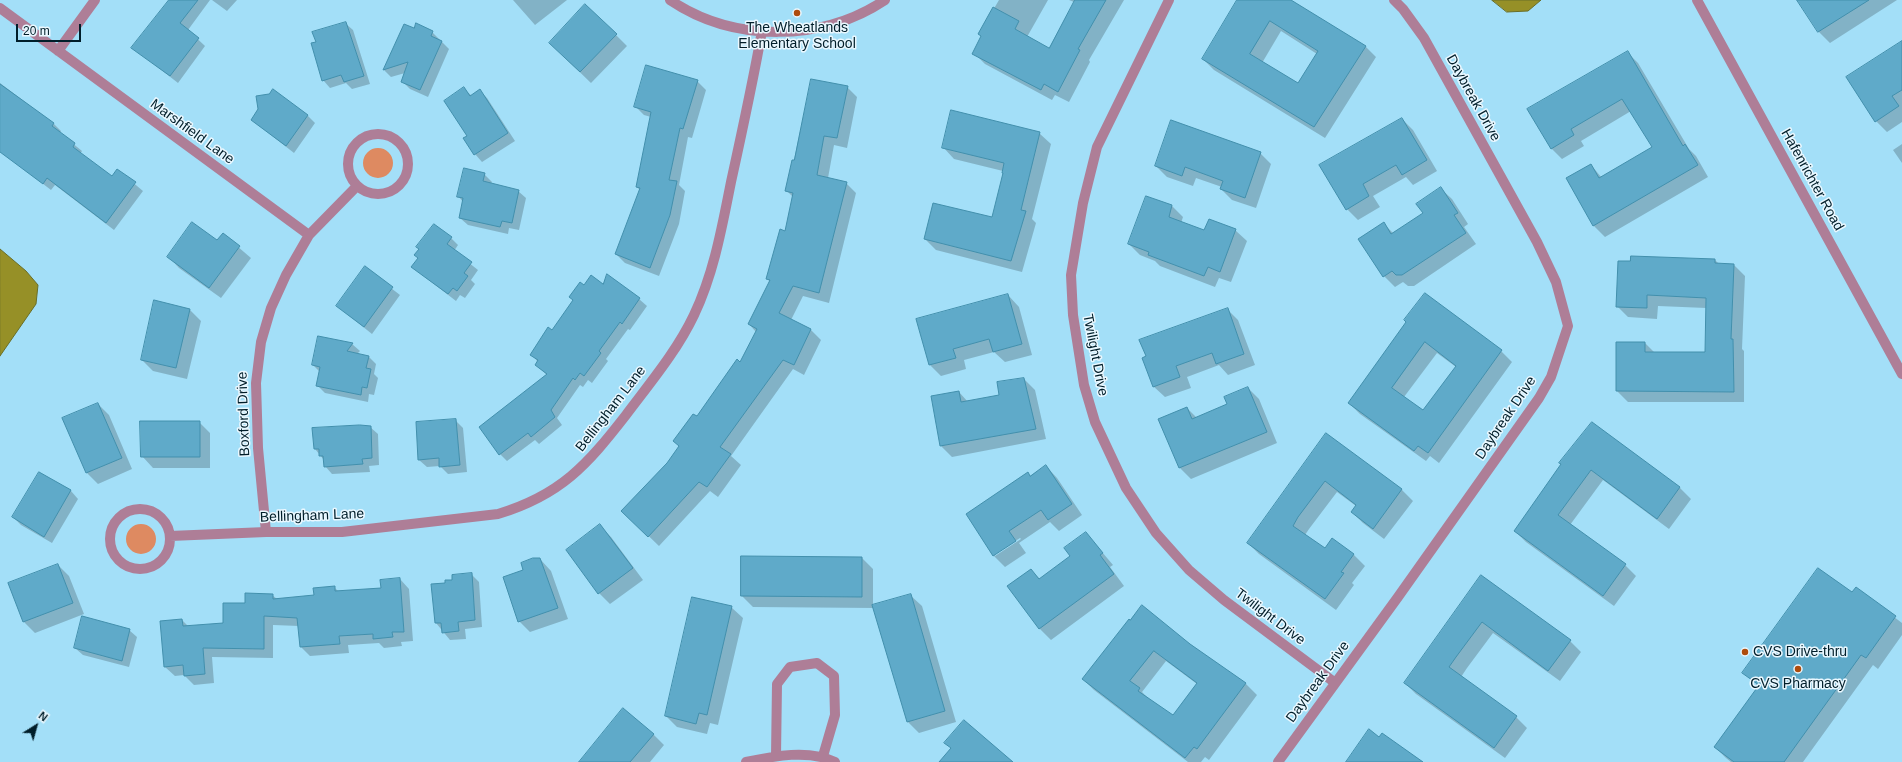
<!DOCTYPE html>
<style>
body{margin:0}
#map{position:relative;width:1902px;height:762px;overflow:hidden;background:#a3dff8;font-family:Helvetica,sans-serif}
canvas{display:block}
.north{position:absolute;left:16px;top:706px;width:40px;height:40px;-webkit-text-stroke:3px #eaf8ff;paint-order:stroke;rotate:37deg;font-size:11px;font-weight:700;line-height:16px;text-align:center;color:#001e2a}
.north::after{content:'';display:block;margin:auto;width:14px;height:18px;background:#001e2a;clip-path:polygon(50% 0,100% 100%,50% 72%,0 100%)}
.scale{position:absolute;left:16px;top:24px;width:65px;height:18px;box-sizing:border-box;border:2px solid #001e2a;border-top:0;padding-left:5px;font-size:12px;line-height:14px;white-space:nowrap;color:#001e2a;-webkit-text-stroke:3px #eaf8ff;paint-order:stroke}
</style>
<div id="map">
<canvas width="1902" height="762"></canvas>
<div class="north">N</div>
<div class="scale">20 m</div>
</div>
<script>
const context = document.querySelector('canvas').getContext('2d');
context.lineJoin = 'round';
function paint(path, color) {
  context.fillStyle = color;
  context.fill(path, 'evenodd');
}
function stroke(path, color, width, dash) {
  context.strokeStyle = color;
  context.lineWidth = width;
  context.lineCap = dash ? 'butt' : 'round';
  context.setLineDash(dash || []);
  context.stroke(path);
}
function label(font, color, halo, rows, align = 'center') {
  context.font = font + ' Helvetica,sans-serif';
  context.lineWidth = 3;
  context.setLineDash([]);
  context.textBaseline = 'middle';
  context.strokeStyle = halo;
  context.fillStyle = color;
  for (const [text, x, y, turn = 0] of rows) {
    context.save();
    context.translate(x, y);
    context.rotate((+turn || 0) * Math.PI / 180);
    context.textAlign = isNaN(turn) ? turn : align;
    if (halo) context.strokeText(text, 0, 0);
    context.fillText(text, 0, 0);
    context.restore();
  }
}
paint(new Path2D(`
 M363 163a15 15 0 1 1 30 0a15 15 0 1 1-30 0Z
 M126 539a15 15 0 1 1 30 0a15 15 0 1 1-30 0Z`), '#de8a61');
const water = new Path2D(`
 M1492,0h49l-13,11 -21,1z
 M0,249l26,22 12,14 -2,19 -36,52z`);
paint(water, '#969027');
stroke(water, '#696e28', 1);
paint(new Path2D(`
 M170,0h40l-22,30 17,16 -27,37 -46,-36z
 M212,0h25l-10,11z
 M513,0h54l-32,25z
 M999,0h49l-21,37 22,12 25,-47 -5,-2h55l-35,60 1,2 -21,40 -14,-7 -3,5 -67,-36 -11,-11 8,-16 -3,-3z
 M1238,0h51l76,46 11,11 -51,81 -111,-68 -11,-11zM1281,31l36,23 -19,30 -36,-21z
 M1798,0h99l-67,43 -11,-11z
 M345,23l8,7 17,54 -18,5 -6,-6 -16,5 -7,-8 -6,-37z
 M404,25l10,5 18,2 17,17 -21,48 -18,-8 -8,-8 3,-8 -14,4 -7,-7z
 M616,35l11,11 -36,37 -30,-29z
 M1902,42v80l-15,10 -11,-11z
 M1627,52l11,11 51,86 7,7 12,21 -103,60 -11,-11 -27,-47 24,-14 11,13 51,-30 -22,-37 -50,30 3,5 -22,13 -11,-11z
 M697,81l9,9 -14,48 -4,-1 -9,48 6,6 -6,33 -20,52 -34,-13 -9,-9 24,-64 -3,-3 14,-70 -7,-2 -9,-9z
 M0,83l54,41 7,7 -1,2 22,18 -2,3 32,23 6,-7 25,21 -29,39 -59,-45 -4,5 -47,-36 -4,-10z
 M847,87l10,10 -10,51 -13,-3 -6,33 18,5 10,10 -27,110 -26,-7 -12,24 20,10 10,10 -17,35 -11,-6 -62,87 10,9 -23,32 -8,-6 -51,55 -26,-25 64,-103 44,-55 15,-31 -7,-8 21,-42 -3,-4 18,-46 8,-35 -7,-7 9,-29z
 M464,89l8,7 8,-5 7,7 28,43 -33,21 -7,-8 -10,-16 3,-2z
 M307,115l8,8 -21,30 -42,-33z
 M1402,119l11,11 24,41 -24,14 -7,-8 -33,19 7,11 -22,13 -11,-11z
 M1039,133l12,11 -19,75 4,4 -14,49 -86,-22 -11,-11 68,-20 11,-45 -1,-3 -49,-12 -11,-12z
 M1902,144v19l-9,-13z
 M1260,153l11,11 -15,44 -24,-8 -11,-11 1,-2 -26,-9 -3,8 -26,-9 -11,-11z
 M484,174l8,8 -1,2 27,7 8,7 -7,32 -10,-2 -1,6 -40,-9 -8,-7 3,-16 -4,-5z
 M1440,188l12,11 16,25 -4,3 12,17 -62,42h-6l-5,-4 -8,5 -11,-11v-52l10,10 30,-21z
 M1172,206l11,11 -2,6 24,9 30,-2 12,11 -16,41 -12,-4 -4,9 -55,-21 -5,-5 -15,-6 -11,-11z
 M223,234l28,24 -30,40 -42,-30 -11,-12 49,-15z
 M451,238l7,7 -4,6 24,19 -7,10 4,4 -10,14 -5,-3 -4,6 -44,-34z
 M1715,260l4,4 15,1 11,11 -3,73 2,2v51h-116l-11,-11 28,-48 10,10h51v-45l-48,-2 -1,13 -29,-2 -11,-11z
 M365,268l35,27 -28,39 -35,-28z
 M584,286h20l35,13 8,7 -17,24 -2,-1 -22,30 2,2 -16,22 -4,-3 -5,7 -3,-2 -23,33 5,7 -23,19 -4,-4 -28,21 -7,-7 48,-78 -12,-11 2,-3 -7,-8 21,-23z
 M1008,295l11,12 13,48 -27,7 -11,-10 -30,8 2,9 -25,7 -11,-11 -12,-45z
 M189,309l12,12 -14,58 -34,-8 -11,-11z
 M1227,309l11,11 17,45 -27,10 -9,-10 -32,12 4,11 -26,9 -12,-11z
 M1407,322l94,29 11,11 -73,101 -9,-7 -4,5 -66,-47 -11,-11zM1437,353l19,14 -32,44 -20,-14z
 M319,337l33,7 8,7 -3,3 11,2 8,8 -2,10 4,4 -4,17 -5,-1 -1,8 -43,-9 -7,-7 2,-14 -7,-7z
 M1024,379l11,11 11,49 -94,18 -11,-11 18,-54 9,10 32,-6z
 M1248,388l11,11 18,44 -86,36 -11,-11 -20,-49 27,-11 10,10 31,-13z
 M98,404l11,11 23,54 -34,15 -11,-11z
 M455,420l8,8 4,44 -19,2 -8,-8 -13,1 -8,-7z
 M199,422l11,11v35h-57l-11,-12z
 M1592,423l88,65 11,11 -22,30 -66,-49 -33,45 55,40 11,11 -22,30 -88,-64 -11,-11z
 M370,427l8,7 1,31 -10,1 1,6 -38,2 -7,-8 -1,-6 -9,-11z
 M1326,434l76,56 11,11 -29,38 -21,-16 -11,-11 4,-6 -19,-14 -28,37 -4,6 20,15 7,-10 22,15 11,11 -13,17 2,2 -18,25 -77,-56 -11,-11z
 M1046,466l11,12 25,37 -23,16 -9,-9 -31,21 7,10 -21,14 -11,-11 -26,-42 60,-40 3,2zM1020,538l1,1 -26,17v-2z
 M39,473l32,18 7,8 -26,44 -31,-18 -8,-8z
 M600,526l11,11 32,43 -33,24 -11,-11z
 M1086,533l27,32 -3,2 14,19 -73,54 -11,-11 -32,-43 22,-16 10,9 32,-23z
 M742,557l120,1 11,11v37l37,-11 12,11 34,116 -37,11 -11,-11 -34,-114 -121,-1 -11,-11z
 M540,559l11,12 17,48 -38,13 -11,-11 5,-50z
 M58,565l11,11 15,38 -49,19 -11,-11z
 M471,574l8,8 3,45 -17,2 1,10 -16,1 -14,-17 10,-39z
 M1481,576l89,65 11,11 -21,29 -67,-48 -26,35 -6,9 55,40 11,11 -22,30 -89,-64 -11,-11z
 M400,579l9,10 4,52 -12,1 1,4 -18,2 -5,-5 -31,2 1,8 -39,3 -9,-9 -2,-21 -26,-1v33l-61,-1 2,26 -20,2 -10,-10 -9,1 -10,-9 17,-47 7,7 35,-4 22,-19 26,-9 5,4 38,-3 19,-9 5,5 43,-4z
 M1856,588l46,35v12l-24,34 -5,-4 -70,97h-72l-5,-4 -11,-11 44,-60 -15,-15 108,-78z
 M731,607l12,11 -25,107 -8,-2 -3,11 -30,-7 -11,-11z
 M1129,620l61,24 56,40 11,11 -48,65 -4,-3 -4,5h-13l-94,-72 -11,-11zM1166,661l31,23 -24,33 -22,-16 -9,-9z
 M129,630l8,7 -8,30 -46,-12 -8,-7z
 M653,734l11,11 -14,17h-70z`), '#0003');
const building = new Path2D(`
 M169,0h29l-18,23 19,15 -29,38 -39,-28z
 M1075,0h31l-28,49 2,1 -22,42 -14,-8 -3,6 -69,-36 9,-18 -3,-2 15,-27 26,14 -4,8 34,19z
 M1237,0h54l75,46 -52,81 -112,-68zM1270,21l48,30 -20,32 -48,-29z
 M1797,0h72l-51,32z
 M585,4l32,30 -37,38 -31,-29z
 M346,22l18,54 -20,6 -3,-7 -19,6 -11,-38 5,-1 -4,-10z
 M416,23l17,8 -2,5 11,5 -22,49 -19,-8 7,-20 -25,8 21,-46 10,4z
 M1902,41v49l-10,6 7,10 -24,16 -29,-45z
 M1628,51l55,95 2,-2 13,21 -105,61 -27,-48 25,-14 8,14 53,-31 -30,-48 -51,30 3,6 -23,14 -24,-40z
 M646,65l52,15 -15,49 -3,-1 -11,52 8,1 -7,34 -20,53 -35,-14 25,-66 -4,-1 15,-75 -17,-5z
 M811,79l37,7 -11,52 -13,-2 -7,39 30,7 -28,111 -26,-7 -14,27 32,16 -17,36 -11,-5 -63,87 11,7 -24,33 -8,-5 -51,55 -27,-26 46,-48 12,-17 -6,-5 20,-27 4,2 40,-57 3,3 17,-33 -9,-5 22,-44 -4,-1 14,-50 5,2 8,-38 -8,-2 7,-31h2z
 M0,84l54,39 -2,3 23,17 -2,4 39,29 5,-7 19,13 -30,41 -59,-45 -4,6 -43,-32z
 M464,87l6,9 10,-7 28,44 -34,22 -11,-17 4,-2 -23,-35z
 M273,89l35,26 -22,31 -35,-26 7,-11 -2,-13 13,-2z
 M951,110l89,22 -19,78 5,1 -15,50 -87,-22 9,-36 59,14 11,-44h-1l2,-10 -62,-15z
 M1402,118l25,42 -25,15 -6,-10 -33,19 6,12 -23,14 -27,-45z
 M1171,120l90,32 -16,46 -25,-9 3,-8 -38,-14 -3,9 -27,-10z
 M464,168l21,5 -2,8 36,9 -7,33 -10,-2 -2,6 -41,-9 4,-20 -6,-1z
 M1441,187l17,26 -4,2 12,18 -64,42h-6l-4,-4 -9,6 -25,-38 26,-17 7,12 32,-21 -7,-9z
 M1146,196l26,9 -3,12 35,13 5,-11 27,10 -16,43 -12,-5 -4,9 -56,-21 1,-3 -21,-8z
 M192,222l25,18 6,-7 17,13 -31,42 -42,-31z
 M434,224l18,13 -5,7 25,18 -8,11 4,3 -11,15 -4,-3 -5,6 -37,-27 7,-9 -4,-3 5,-6 -3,-2z
 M1631,256l84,3v4l19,1 -3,75h2l1,53 -118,-1v-49h29v10h60l1,-54 -59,-3v13l-31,-1 2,-46h12z
 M365,266l28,21 -29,40 -28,-21z
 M607,274l33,24 -18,26 -2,-2 -21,29 2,2 -17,23 -4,-3 -5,7 -2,-2 -22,32 4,7 -24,20 -3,-4 -29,22 -20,-28 68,-53 -12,-9 3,-5 -8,-5 18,-28 4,3 21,-30 -4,-3 11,-15 4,3 7,-10 12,9z
 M1425,293l77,57 -74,103 -10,-7 -4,5 -66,-48 58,-81 -2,-2zM1425,342l31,24 -33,44 -31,-22z
 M1008,294l14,50 -29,8 -4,-13 -36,10 3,9 -27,7 -13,-46z
 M154,300l36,9 -14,59 -35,-8z
 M1228,308l16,46 -28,10 -4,-11 -36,13 4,11 -27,10 -11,-29 4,-2 -7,-16z
 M318,336l35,7 -6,8 22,5 -3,12 5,1 -4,19 -5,-1 -1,8 -45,-9 4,-19 -8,-2z
 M1024,378l12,51 -96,17 -9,-50 28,-5 2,11 38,-7 -2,-13z
 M1248,387l19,45 -88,36 -21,-49 29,-12 5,12 35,-15 -3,-7z
 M98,403l24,55 -36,15 -24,-55z
 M456,419l4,46 -21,2v-9l-21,2 -2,-38z
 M140,421h60v36h-59z
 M1592,422l88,65 -23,32 -66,-49 -33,45 68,49 -23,32 -89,-65 47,-67 -2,-1z
 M360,425l11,1 1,32 -10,1 1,5 -39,3 -1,-11h-4v-7h-5l-2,-21z
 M1326,433l76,56 -29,40 -22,-17 5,-7 -31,-24 -27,36 -5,9 32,22 7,-10 22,16 -13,18 3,1 -19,26 -78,-56z
 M1046,465l26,39 -24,16 -7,-10 -32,21 7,10 -23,15 -27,-42 62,-42 2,4z
 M39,472l32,18 -27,47 -32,-20z
 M600,524l33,44 -35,26 -32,-44z
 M1086,532l17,21 -3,2 14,19 -75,55 -32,-43 24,-17 8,10 31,-23 -6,-8z
 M741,556l121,1v40l-121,-1z
 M533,558h7l18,50 -40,14 -15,-45 20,-7 -2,-7z
 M58,564l15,39 -50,19 -15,-39z
 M1818,568l34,24 4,-5 40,29 -30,42 -5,-3 -77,107h-50l-20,-15 45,-62 -17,-12z
 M472,573l3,47 -17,2 1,9 -17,2 -1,-10h-6l-4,-39 14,-1v-3h7v-5z
 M1481,575l90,65 -23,31 -66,-49 -26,35 -7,10 68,49 -23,32 -90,-65z
 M400,578l4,54h-12l1,5 -20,2v-5l-34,2 1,8 -40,3 -3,-29 -33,-2v33l-61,-1 2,26 -21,2 -1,-11 -19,2 -4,-46 22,-2 1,7 40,-3v-20h22v-10l28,1v5l41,-4 -1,-7 22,-2v5l46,-3 -1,-8z
 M911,594l34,117 -38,11 -35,-117z
 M692,597l40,9 -25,109 -8,-2 -3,11 -31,-8z
 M1142,605l48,39 56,39 -49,66 -3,-2 -9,11 -103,-79 47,-60 1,1zM1154,651l43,32 -24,32 -35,-24 2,-3 -10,-7z
 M82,616l48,13 -8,32 -48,-13z
 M623,708l31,26 -24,28h-51z
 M964,720l49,42h-74l12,-14 -7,-5z
 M1369,729l10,8 3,-4 41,29h-77z`);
paint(building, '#5faac9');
stroke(building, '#428fac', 1);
stroke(new Path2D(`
 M670,0c64,43 152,42 215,0
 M1169,0l-72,147 -14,56 -12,72 2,40 11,70 11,37 31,66 30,45 33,37 35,30 110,82
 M0,8l309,227
 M58,51l37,-51
 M348 164a30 30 0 1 1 60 0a30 30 0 1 1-60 0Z
 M110 539a30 30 0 1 1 60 0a30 30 0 1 1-60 0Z
 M266,532l-8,-84 -2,-65 5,-41 10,-34 15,-33 23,-40 48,-49
 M170,536l96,-4h76l156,-18c63,-19 89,-49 128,-99 24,-32 51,-64 68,-100 20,-42 28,-88 37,-133 11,-50 22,-101 31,-151
 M776,756l1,-72 13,-17 27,-4 17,13 1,39 -12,41
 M746,762c28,-6 63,-13 89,0
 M1278,762l120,-165 141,-199 12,-21 17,-51 -12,-44 -19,-40 -113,-204 -21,-29 -9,-9`), '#ae7e97', 10);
stroke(new Path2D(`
 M1697,0l205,374`), '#ae7e97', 10);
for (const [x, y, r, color] of [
 [797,13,4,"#ae4c0d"],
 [1745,652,4,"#ae4c0d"],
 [1798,669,4,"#ae4c0d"]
]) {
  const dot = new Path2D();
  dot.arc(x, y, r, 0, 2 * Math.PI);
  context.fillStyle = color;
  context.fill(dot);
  stroke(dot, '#eaf8ff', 1.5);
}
label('14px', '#001e2a', '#eaf8ff', [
 ["The Wheatlands",797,28],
 ["Elementary School",797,44],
 ["CVS Drive-thru",1753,652,"left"],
 ["CVS Pharmacy",1798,684]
]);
label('14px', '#001e2a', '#eaf8ff', [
 ["Daybreak Drive",1473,98,61],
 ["Marshfield Lane",192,132,36],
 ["Hafenrichter Road",1812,180,61],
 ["Twilight Drive",1095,355,79],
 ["Bellingham Lane",611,409,-52],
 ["Boxford Drive",244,414,-92],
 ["Daybreak Drive",1506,418,-56],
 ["Bellingham Lane",312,516,-2],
 ["Twilight Drive",1270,617,37],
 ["Daybreak Drive",1318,682,-54]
]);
</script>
